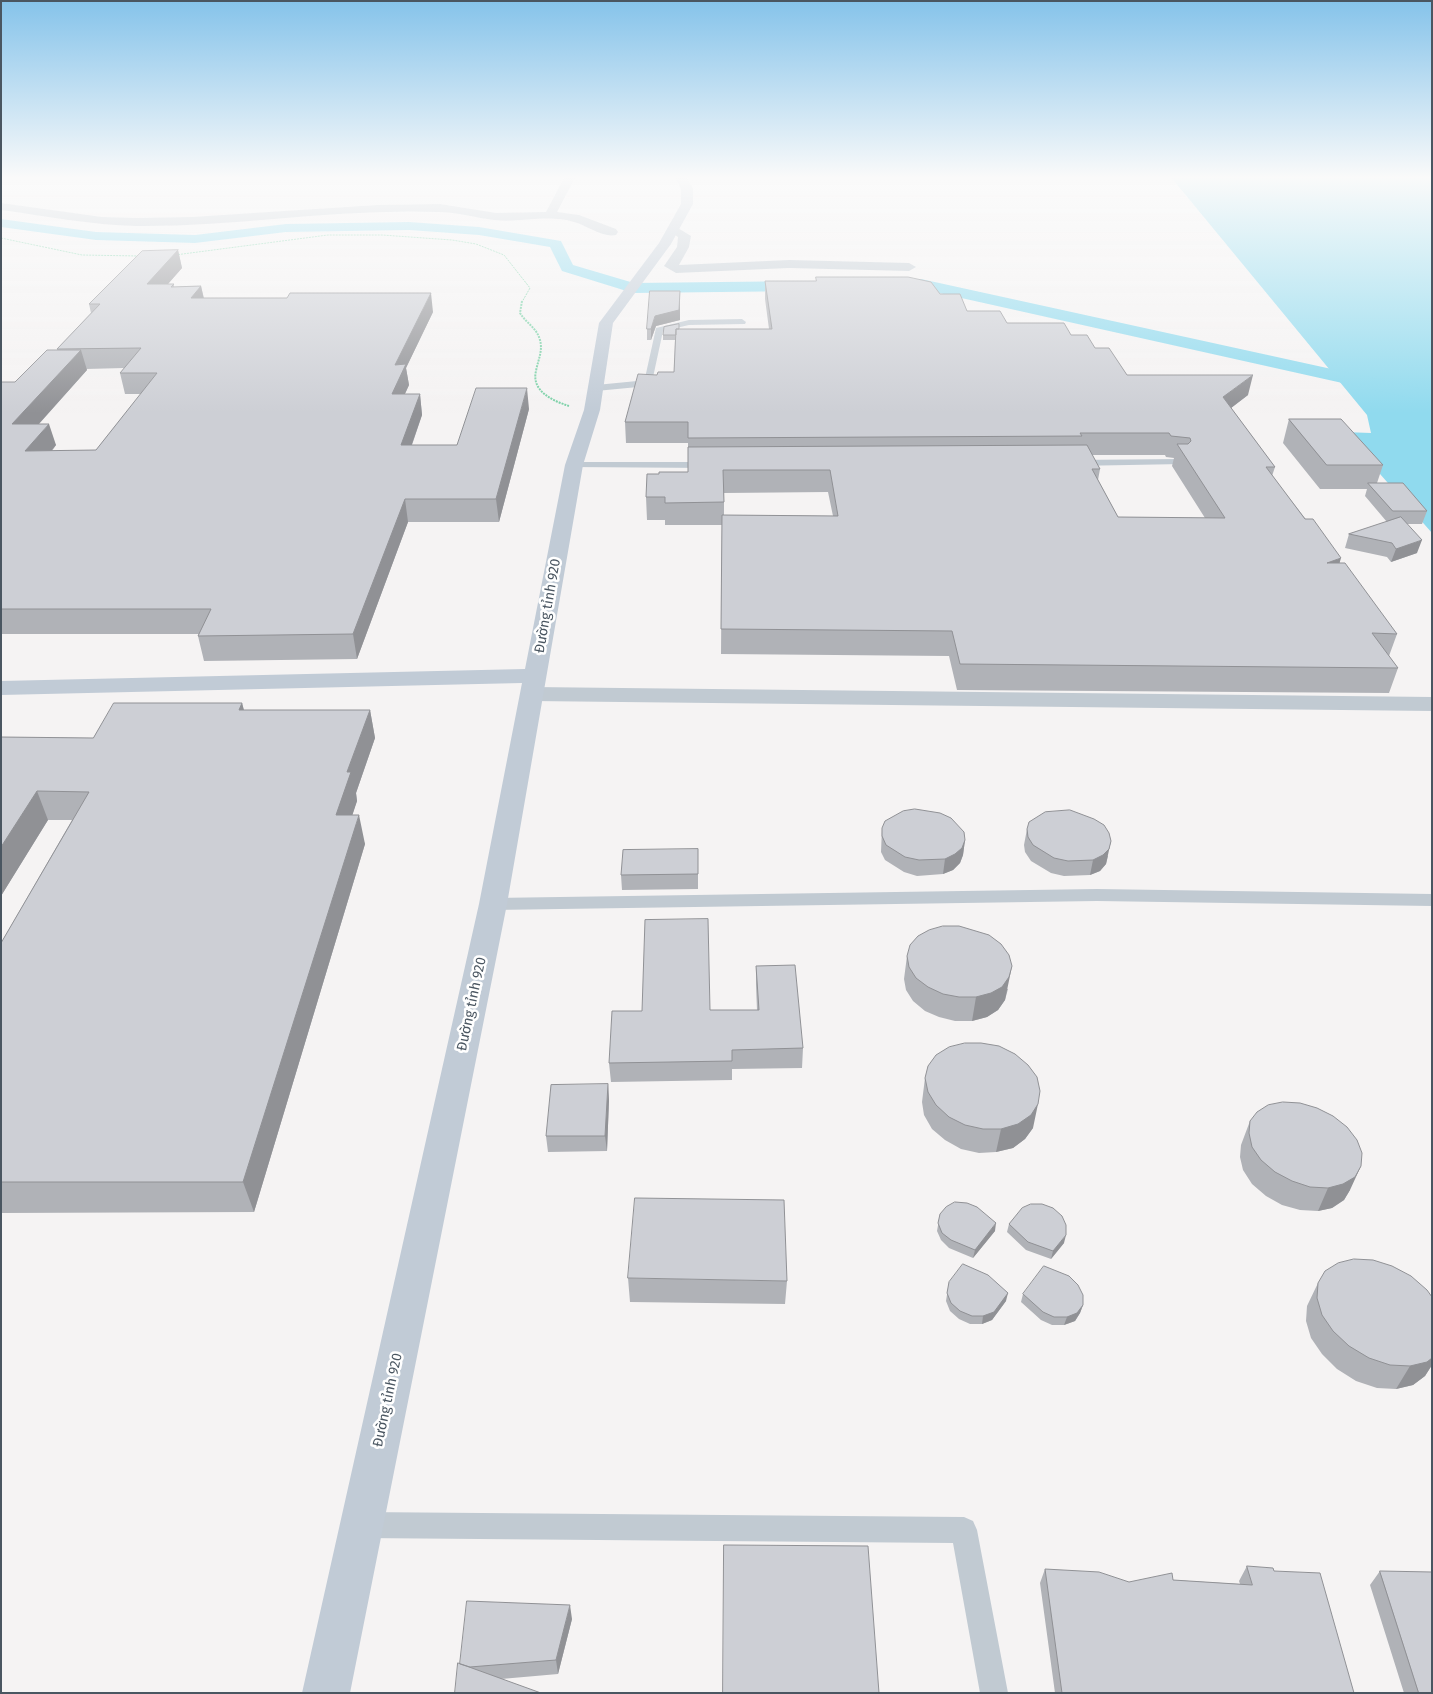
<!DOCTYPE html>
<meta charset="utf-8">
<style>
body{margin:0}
#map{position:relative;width:1433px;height:1694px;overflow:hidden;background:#f5f3f3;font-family:"Fira Sans",sans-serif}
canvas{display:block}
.frame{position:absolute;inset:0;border:2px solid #4a5661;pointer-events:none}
</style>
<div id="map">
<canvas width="1433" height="1694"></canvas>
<div class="frame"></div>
</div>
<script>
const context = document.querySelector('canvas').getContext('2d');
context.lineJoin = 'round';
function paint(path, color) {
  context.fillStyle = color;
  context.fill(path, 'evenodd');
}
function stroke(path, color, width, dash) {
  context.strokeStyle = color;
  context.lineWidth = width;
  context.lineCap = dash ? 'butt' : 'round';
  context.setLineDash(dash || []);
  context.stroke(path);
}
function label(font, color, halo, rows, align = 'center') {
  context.font = font + ' "Fira Sans",sans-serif';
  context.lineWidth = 5;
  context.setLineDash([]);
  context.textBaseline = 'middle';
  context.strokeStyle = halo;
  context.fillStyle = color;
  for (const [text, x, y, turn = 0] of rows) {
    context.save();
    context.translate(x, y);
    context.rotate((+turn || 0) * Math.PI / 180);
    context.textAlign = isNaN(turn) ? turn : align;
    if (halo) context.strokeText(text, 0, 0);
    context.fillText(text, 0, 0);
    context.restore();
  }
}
paint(new Path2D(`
 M1170,176h262v357l-89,-101 28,1 -4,-18z`), '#90daee');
paint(new Path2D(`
 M1,219l95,13 99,3 91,-11 123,-2 70,5 82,14 12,24 61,18 174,-2 6,2 2,3 -2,3 -6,2 -175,2 -71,-22 -12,-24 -71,-12 -70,-5 -123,2 -91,11 -99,-3 -95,-13z
 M921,279l511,112v12l-511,-114 -34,-1 -2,-3 2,-3z`), '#90daee');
stroke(new Path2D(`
 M1,238l81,17 57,1
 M175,255l153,-20h54l70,5 24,4 28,11 26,33 -8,14`), '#7ad0a6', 1, [2, 1]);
stroke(new Path2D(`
 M522,301l-2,12c6,10 17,15 20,27 3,11 -2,20 -4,31 -5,20 17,30 33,35`), '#7ad0a6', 2, [2, 1]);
paint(new Path2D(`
 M742,319l4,3 -1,2 -56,1 -26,6 -11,51 -14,5 -42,4 -5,-3 5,-3 41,-4 8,-3 11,-50 33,-8z
 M1179,459l4,1 1,2 -1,2 -109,2 -5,-3 5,-3z
 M574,462h135l5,3 -5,3 -139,-1 -1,-2z
 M1097,889l335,5v12l-335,-5 -604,9 -6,-2 -3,-4 3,-4 6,-2z
 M361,1512l603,5 9,4 4,9 31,163h-28l-27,-150 -592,-5 -9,-4 -4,-9 4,-9z`), '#c1cad2');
paint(new Path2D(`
 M565,176h11l-19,36 22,3 37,14 2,3 -2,3c-13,3 -30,-10 -42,-13 -26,-8 -53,1 -80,-2 -18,-2 -37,-8 -56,-8 -100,-4 -201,15 -302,14 -45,-1 -90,-10 -135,-16v-7l101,14 35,1 55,-1 185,-12 63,-1 56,9 50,-1z
 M673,225l18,11 -2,11 -10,18 110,-5 120,3 7,4 -7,4 -120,-3 -113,5 -12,-7 13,-19 1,-10 -11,-8z
 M532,687l900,10v14l-900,-10 -8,-2 -4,-5 4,-5z`), '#c1cad2');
paint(new Path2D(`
 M675,176h11l7,13v15l-22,40 -58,79 -13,87 -17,55 -76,439 -157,789h-48l177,-789 43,-221 -521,12v-14l524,-12 40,-204 19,-55 15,-87 60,-80 22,-39v-15z`), '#c1cbd6');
paint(new Path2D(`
 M178,250l4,18 -14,16h6v3l27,-1 3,12 229,14 -27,56 3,17 -4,9h15l2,21 -10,30h45l72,-36 -30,113h-91l-51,137 -153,2 -6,-25 1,-2h-197l-1,1v-253h14l42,-32v-1l34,-36 -2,-9zM124,368l-4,5 5,21h16l-45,56 -44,1 4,-6 -17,-21 48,-54 -1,-1z
 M816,277l124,17 27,17 40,12 64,12 24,13 32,27 121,20 -17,13 44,59 -3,9 68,87 57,71 -8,22 9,12 -9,25 -432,-3 -8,-34 -228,-2 1,-129h-57v-5h-18l-1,-23 13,-23 29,-2v-29h-62l-1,-21 32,-47 17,-3 1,-32h-12v-5l16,-6h90l-4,-30v-18h51zM1092,455h73l1,2 8,1 -2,8 33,52 -87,-1 -20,-37 2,-11zM828,492l5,24 -109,-1v-22z
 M680,302v18l-24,6 -5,14h-4v-11z
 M1289,419l94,46 -6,18 50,28 -5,13h-15l10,29 -26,9 -4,-5 -42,-9 4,-14 38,-12 -22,-26 2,-7h-47l-37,-46z
 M242,703l2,7h126l5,28 -19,55 1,8 -5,14 13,29 -111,368 -253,1v-270l71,-123h-24l-47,76v-159l92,1z
 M882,828l83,12 -2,15 -3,8 -7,7 -10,4 -26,2 -13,-4 -19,-12 -4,-8z
 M1027,829l81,27 -2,8 -6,7 -10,4 -26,1 -13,-3 -20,-12 -6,-9 -1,-7z
 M698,849v40l-76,1 -1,-15z
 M907,956l101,33 -3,11 -7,10 -11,7 -15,4h-17l-16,-4 -14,-6 -12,-10 -7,-11 -2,-11z
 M756,966l47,82 -1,20 -70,1v11l-121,2 -2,-19 101,-53h47l-1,-25z
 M925,1078l108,50 -8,11 -12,9 -17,4 -17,1 -18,-4 -16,-9 -13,-11 -8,-14 -2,-13z
 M608,1084l1,16 -2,51 -59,1 -2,-16z
 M1250,1121l100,69 -6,10 -12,8 -14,3 -18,-1 -18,-5 -16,-9 -14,-12 -9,-14 -3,-13 1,-12z
 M940,1214l55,17 -22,27 -24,-10 -8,-8 -4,-9z
 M1009,1224l55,19 -13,16 -25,-9 -19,-18z
 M628,1278l159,3 -2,23 -155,-2z
 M949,1282l57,19 -14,19 -10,4h-12l-11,-5 -9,-8 -4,-10z
 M1318,1283l114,14v68l-7,11 -12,9 -17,4 -19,-1 -21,-7 -19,-12 -15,-15 -11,-16 -5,-17 1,-15z
 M1023,1294l60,11 -3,8 -5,8 -11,4h-12l-11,-5 -20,-18z
 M1247,1566l27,5 80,122h-299l-15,-110 5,-14 84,13 44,-2 67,4 -1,-3z
 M1380,1571l52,122h-28l-34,-108z
 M572,1619l-14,55 -57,5 -41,-15z`), '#b0b2b7');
paint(new Path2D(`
 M178,250l4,18 -30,34 -5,-18z
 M201,286l4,19 -14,-7z
 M680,291v29l-24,6 -5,14v-11l4,-13z
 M431,293l2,19 -27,56 3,17 -14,30 -3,-21 3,-29z
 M81,350l6,20 -68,76 -7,-22z
 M1253,375l-5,20 -30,23 5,-21z
 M527,388l2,21 -30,113 -3,-23z
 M420,394l2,21 -18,52 -3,-22z
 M49,424l7,21 -23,28 -8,-22z
 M405,499l3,23 -51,137 -4,-25z
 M1422,540l-5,13 -26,9 5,-13z
 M1341,558l-7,24 -7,-19z
 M242,703l7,28 -10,-21z
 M370,710l5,28 -19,55 1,8 -14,43 -7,-29 11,-43z
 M37,791l11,29 -47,76v-49z
 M359,815l6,29 -111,368 -11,-30z
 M965,840l-2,15 -3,8 -7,7 -10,4 2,-15z
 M1111,841l-5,23 -6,7 -10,4 3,-15z
 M1012,966l-7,34 -7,10 -11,7 -15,4 4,-24z
 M608,1084l1,16 -2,51 -2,-15z
 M1038,1104l-5,24 -8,11 -12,9 -17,4 5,-23z
 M1361,1166l-11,24 -6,10 -12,8 -14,3 10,-23z
 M996,1223l-1,8 -22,27 2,-8z
 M1066,1235l-2,8 -13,16 2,-8z
 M1008,1293l-2,8 -14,19 -10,4 1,-8z
 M1083,1305l-3,8 -5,8 -11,4 3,-8z
 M1432,1358v7l-7,11 -12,9 -17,4 14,-23z
 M570,1605l2,14 -14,55 -2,-14z`), '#909195');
const building = new Path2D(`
 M178,250l-31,34h27l-3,3 30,-1 -10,12h96l3,-5h141l-36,72 11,-1 -14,30h28l-19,51h56l19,-57h51l-31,111h-91l-52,135 -155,2 13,-27h-210v-227h14l32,-32h34l-69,74h37l-24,27 71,-1 61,-77h-37l21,-25 -84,1 43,-45h-11l53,-53z
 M816,277h92l23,5 9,12h20l7,17h33l7,12h57l7,12h16l8,13h14l18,27h126l-30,22 52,70h-9l39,52h8l28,39 -14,5h18l52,71 -25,-1 26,35 -438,-4 -8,-33 -231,-2 1,-114 116,1 -8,-46h-107l1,32 -59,1v-6h-19l1,-23h12v-2h29v-25l399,-2 13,24h-8l26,48 107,1 -48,-74h11l3,-3 -1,-3 -19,-2 -2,-3h-89l2,3 -394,2v-16h-63l13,-48 19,1 1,-3h16l2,-43h96l-7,-48h51z
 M650,291h30l-1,19 -24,6 -4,13h-4z
 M679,324v5h-3v6h-13l1,-8z
 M1289,419h52l42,46h-56z
 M1368,483h35l24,28h-34z
 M1401,517l21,23 -26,9 -4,-6 -43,-9z
 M114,703h128l-3,7h131l-23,62h4l-15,43h23l-116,367h-242v-239l88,-151 -52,-1 -36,56v-110l92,1z
 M915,809l25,4 11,5 13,14 1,8 -3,8 -7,6 -10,5 -26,1 -14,-3 -19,-12 -4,-9v-8l3,-7 18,-10z
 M1070,810l24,9 10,6 5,8 2,8 -2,8 -6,6 -10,5 -25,1 -14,-3 -21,-13 -5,-8 -1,-8 2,-7 16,-10z
 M698,849v25l-77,1 2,-25z
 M708,919l2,91h49l-3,-44 39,-1 8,83 -71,2v11l-123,2 3,-52h30l3,-91z
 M943,926h16l30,9 12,9 8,11 3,11 -3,11 -7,10 -11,6 -15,4h-17l-16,-3 -15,-7 -12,-9 -7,-11 -2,-11 3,-11 8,-9 11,-6z
 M965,1043h16l18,3 16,8 13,11 9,12 3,14 -2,13 -7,11 -13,9 -17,5h-18l-18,-4 -16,-8 -13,-12 -8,-13 -3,-14 3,-12 8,-11 13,-8z
 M608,1084l-3,52h-59l5,-51z
 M1283,1102l17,1 17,5 16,8 14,11 10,13 5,13 -1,13 -6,11 -12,7 -15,4 -18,-1 -18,-6 -17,-9 -14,-12 -9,-13 -3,-14 1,-12 7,-9 11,-7z
 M635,1198l149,2 3,81 -159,-3z
 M955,1202l12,1 10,4 19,16 -21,27 -24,-10 -9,-7 -4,-10 2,-9 6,-7z
 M1031,1204h11l11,4 9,8 4,9v10l-13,16 -25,-9 -19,-18 13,-16z
 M1354,1259l19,1 19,6 19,10 16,14 5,7v61l-5,4 -17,4 -20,-1 -21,-7 -20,-12 -16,-15 -11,-16 -5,-17 1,-15 7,-12 13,-8z
 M963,1264l25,11 20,18 -14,19 -11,4h-11l-12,-5 -9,-8 -4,-10 2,-11z
 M1044,1266l25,10 9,9 5,10v10l-6,8 -10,4h-13l-11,-5 -20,-18z
 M724,1545l144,1 11,147h-156z
 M1247,1566l26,2 1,3 46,2 34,120h-292l-17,-124 54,3 30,10 43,-9 1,7 79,5z
 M1380,1571l52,1v121h-13z
 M467,1601l103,4 -14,55 -86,7 -10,-3z
 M458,1663l83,30h-86z`);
paint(building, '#cdcfd5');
stroke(building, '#909195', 1);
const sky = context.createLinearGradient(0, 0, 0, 413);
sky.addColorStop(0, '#85c3ea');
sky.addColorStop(0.43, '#fafafa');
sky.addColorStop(1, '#fafafa00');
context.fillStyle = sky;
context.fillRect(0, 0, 1433, 413);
label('14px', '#4a5661', '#fff', [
 ["Đường tỉnh 920",548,606,-80],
 ["Đường tỉnh 920",472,1004,-78],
 ["Đường tỉnh 920",388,1400,-78]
]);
</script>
